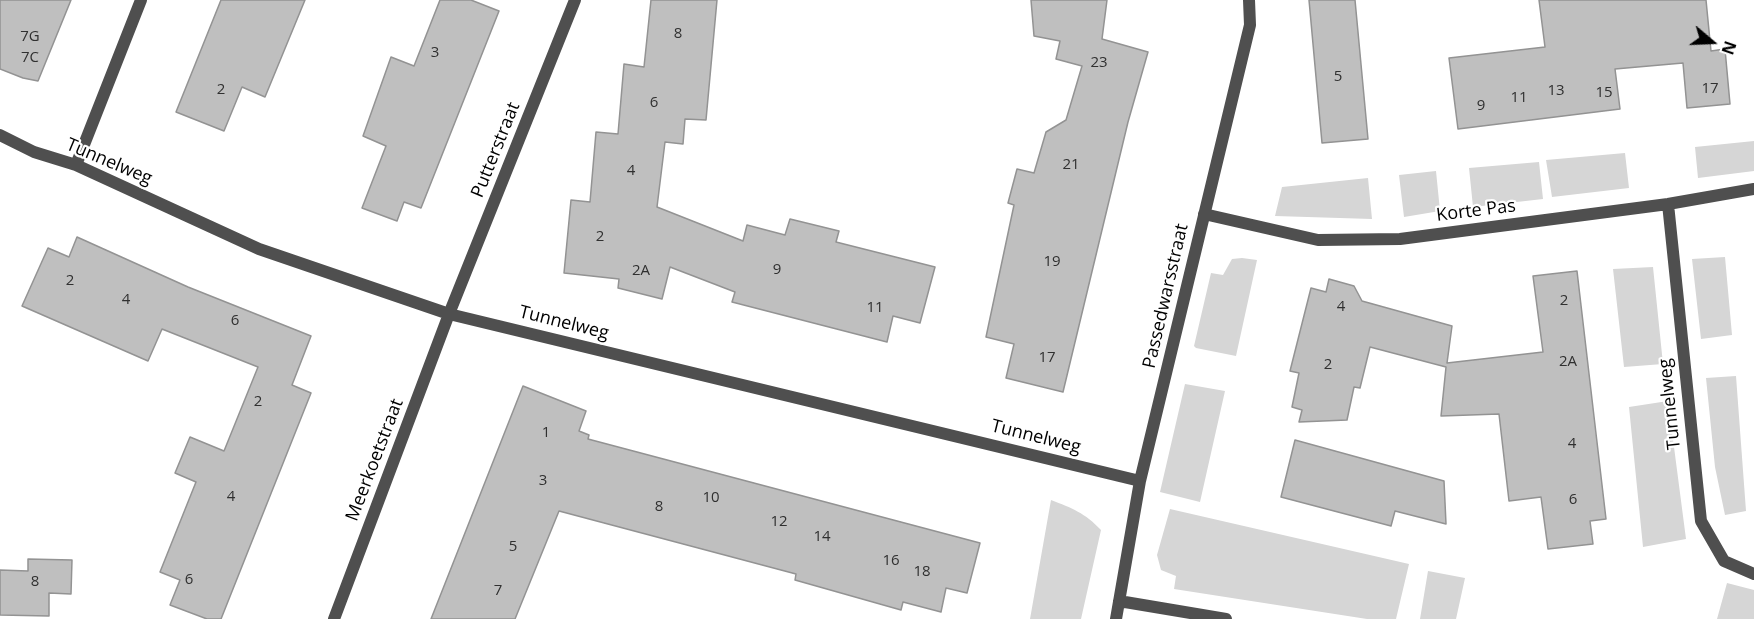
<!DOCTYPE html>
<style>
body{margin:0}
#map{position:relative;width:1754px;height:619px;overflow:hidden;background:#fff;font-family:"Open Sans",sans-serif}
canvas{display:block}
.north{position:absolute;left:1682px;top:12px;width:60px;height:60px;-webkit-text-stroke:4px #fff;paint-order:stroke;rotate:109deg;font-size:16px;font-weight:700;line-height:24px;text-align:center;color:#000}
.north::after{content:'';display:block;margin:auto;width:21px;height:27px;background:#000;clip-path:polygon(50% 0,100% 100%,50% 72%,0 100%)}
</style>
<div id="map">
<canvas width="1754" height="619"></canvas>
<div class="north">N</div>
</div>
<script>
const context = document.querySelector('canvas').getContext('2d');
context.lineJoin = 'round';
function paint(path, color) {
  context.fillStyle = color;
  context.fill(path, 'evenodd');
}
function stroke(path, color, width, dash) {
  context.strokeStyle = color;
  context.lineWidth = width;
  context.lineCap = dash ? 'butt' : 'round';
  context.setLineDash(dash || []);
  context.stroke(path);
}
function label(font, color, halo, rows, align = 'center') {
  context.font = font + ' "Open Sans",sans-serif';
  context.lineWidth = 4.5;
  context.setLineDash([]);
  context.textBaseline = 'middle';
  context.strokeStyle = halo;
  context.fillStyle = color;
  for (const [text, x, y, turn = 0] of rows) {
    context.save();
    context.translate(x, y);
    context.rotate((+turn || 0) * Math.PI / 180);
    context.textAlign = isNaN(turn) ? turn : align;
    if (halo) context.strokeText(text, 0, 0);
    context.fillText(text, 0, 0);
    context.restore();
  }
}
paint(new Path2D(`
 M1754,141v30l-56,7 -3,-31z
 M1625,153l4,35 -77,9 -6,-37z
 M1539,162l4,37 -70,8 -4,-39z
 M1436,171l4,40 -36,6 -5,-42z
 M1368,178l4,41 -97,-3 7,-29z
 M1725,257l7,78 -31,4 -9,-80z
 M1242,258l15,2 -21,96 -40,-8 -2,-2 17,-73 12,2 9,-16z
 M1653,267l10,97 -39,3 -11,-98z
 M1736,376l10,135 -21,4 -10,-48 -9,-89z
 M1185,384l40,7 -25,111 -40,-10z
 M1668,401l18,138 -43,8 -14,-140z
 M1051,500c21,8 34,13 50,30l-20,89h-51z
 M1170,509l239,55 -13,55h-29l-193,-30 2,-13 -15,-6 -4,-15z
 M1428,571l37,7 -9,41h-36z
 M1727,583l27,7v29h-37z`), '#d6d6d6');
const building = new Path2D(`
 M0,0h71l-33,81 -15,-3 -23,-9z
 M221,0h84l-40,97 -23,-10 -18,44 -48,-19z
 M440,0h31l28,11 -78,197 -17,-6 -7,19 -35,-13 24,-62 -23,-10 28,-79 23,9z
 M651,0h66l-11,120 -21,-1 -2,25 -18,-2 -8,65 86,34 4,-16 38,10 5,-16 49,12 -3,11 99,25 -15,56 -27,-7 -6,26 -155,-40 3,-10 -65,-25 -8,32 -44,-11 1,-9 -55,-6 7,-73 19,2 6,-70 22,2 6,-70 20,3z
 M1031,0h76l-5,39 46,13 -20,70 -65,270 -57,-14 8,-34 -28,-7 28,-132 -6,-2 9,-34 17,4 12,-41 20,-12 16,-54 -26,-7 4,-18 -26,-5z
 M1309,0h46l13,139 -46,4z
 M1539,0h167l5,51 14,-2 5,55 -43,4 -4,-45 -68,6 5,40 -162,20 -9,-71 96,-11z
 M77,237l111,50 123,49 -19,49 19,8 -90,226h-14l-37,-14 10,-25 -20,-8 36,-90 -21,-9 15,-36 34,14 34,-84 -96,-38 -14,32 -126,-55 26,-58 21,9z
 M1577,271l29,248 -16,2 3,23 -45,5 -7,-52 -32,4 -10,-87 -58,2 5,-49 -76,-20 -10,41 -6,-1 -7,33 -48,2 3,-12 -10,-3 7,-34 -9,-2 21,-83 15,4 3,-13 25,7 8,15 90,25 -5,37 96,-11 -10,-76z
 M523,386l63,25 -7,20 10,4 -1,4 392,104 -13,50 -21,-5 -5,24 -38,-10 -2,8 -106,-30 1,-6 -237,-63 -44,108h-84z
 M1295,440l149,41 2,43 -51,-13 -4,15 -110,-29z
 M28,559l44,1 -1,34 -22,-1v23l-49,-1v-45l28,1z`);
paint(building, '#bfbfbf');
stroke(building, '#939393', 1.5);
stroke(new Path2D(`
 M0,135l34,17 42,13 183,84 190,65 691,167
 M76,165l65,-165
 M1668,204l33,317 23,40 30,13
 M1204,214l114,26 82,-1 268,-35 86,-15
 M1119,601l107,18
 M334,619l115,-305 126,-314
 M1116,619l24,-138 110,-456 -1,-25`), '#4f4f4f', 12);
label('15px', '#303030', null, [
 ["8",678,34],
 ["7G",30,37],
 ["3",435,53],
 ["7C",30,58],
 ["23",1099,63],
 ["5",1338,77],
 ["17",1710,89],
 ["2",221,90],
 ["13",1556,91],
 ["15",1604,93],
 ["11",1519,98],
 ["6",654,103],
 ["9",1481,106],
 ["21",1071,165],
 ["4",631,171],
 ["2",600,237],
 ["19",1052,262],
 ["9",777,270],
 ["2A",641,271],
 ["2",70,281],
 ["4",126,300],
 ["2",1564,301],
 ["4",1341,307],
 ["11",875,308],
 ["6",235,321],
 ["17",1047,358],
 ["2A",1568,362],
 ["2",1328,365],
 ["2",258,402],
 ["1",546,433],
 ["4",1572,444],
 ["3",543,481],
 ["4",231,497],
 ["10",711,498],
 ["6",1573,500],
 ["8",659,507],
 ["12",779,522],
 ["14",822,537],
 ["5",513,547],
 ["16",891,561],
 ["18",922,572],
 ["6",189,580],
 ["8",35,582],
 ["7",498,591]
]);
label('18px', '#000', '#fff', [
 ["Putterstraat",496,150,-68],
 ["Tunnelweg",109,162,23],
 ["Korte Pas",1476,211,-7],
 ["Passedwarsstraat",1166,296,-77],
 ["Tunnelweg",564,323,14],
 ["Tunnelweg",1670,404,-96],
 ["Tunnelweg",1036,437,14],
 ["Meerkoetstraat",375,460,-69]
]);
</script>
